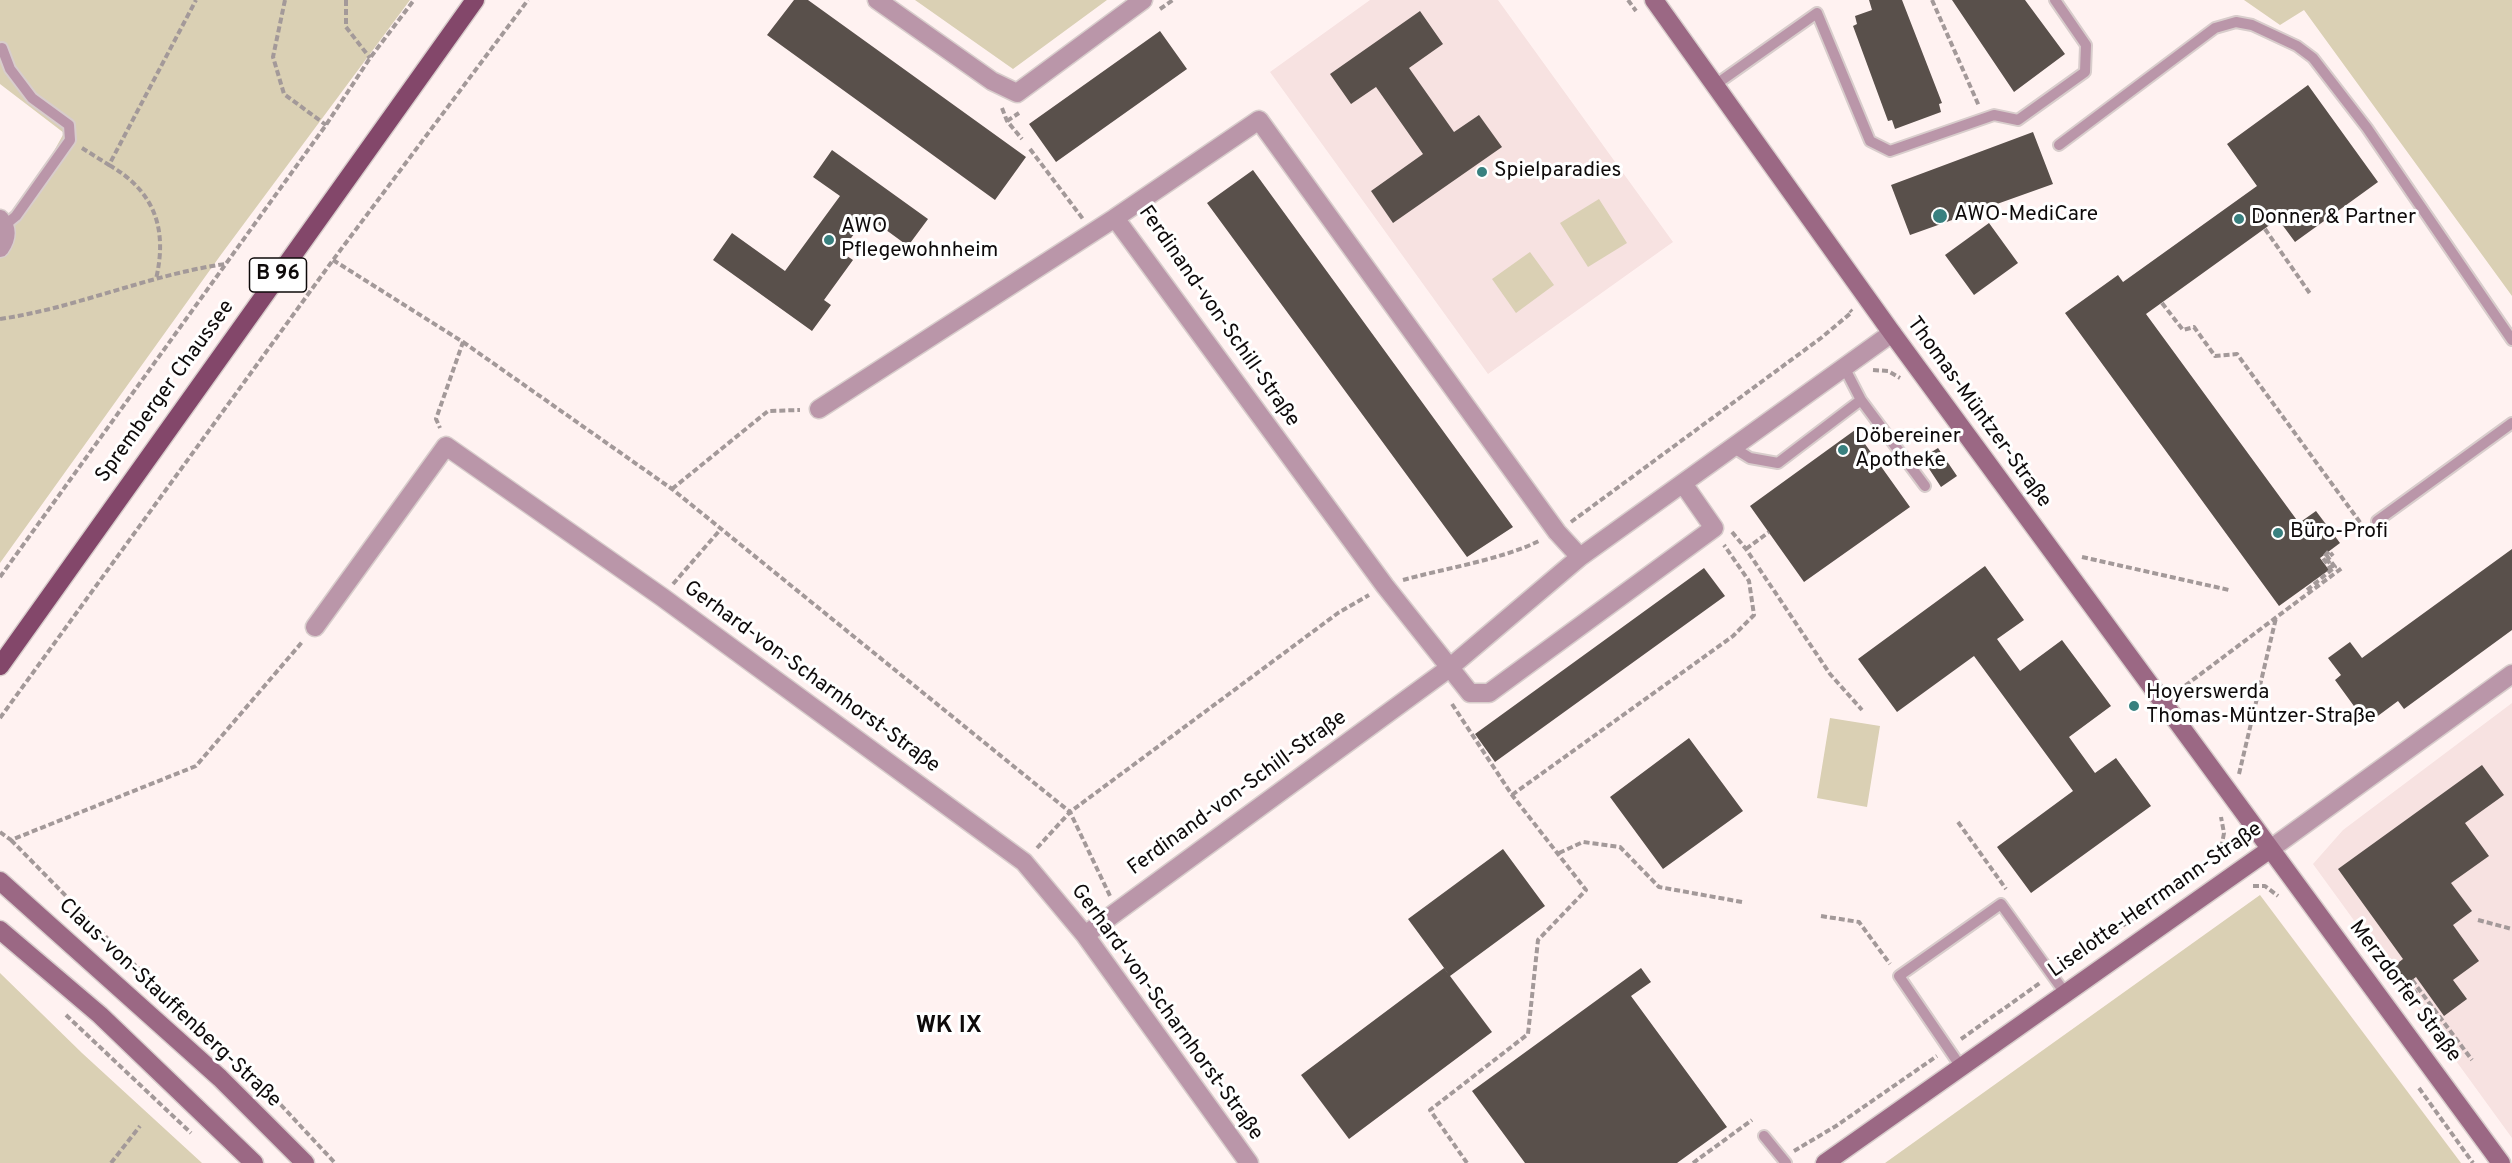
<!DOCTYPE html>
<meta charset="utf-8">
<style>
body{margin:0}
canvas{display:block;background:#fff2f1}
</style>
<canvas width="2512" height="1163"></canvas>
<script>
const context = document.querySelector('canvas').getContext('2d');
context.lineJoin = 'round';
function paint(path, color) {
  context.fillStyle = color;
  context.fill(path, 'evenodd');
}
function stroke(path, color, width, dash) {
  context.strokeStyle = color;
  context.lineWidth = width;
  context.lineCap = dash ? 'butt' : 'round';
  context.setLineDash(dash || []);
  context.stroke(path);
}
function label(font, color, halo, rows, align = 'center') {
  context.font = font + ' Overpass,sans-serif';
  context.lineWidth = 6;
  context.setLineDash([]);
  context.textBaseline = 'middle';
  context.strokeStyle = halo;
  context.fillStyle = color;
  for (const [text, x, y, turn = 0] of rows) {
    context.save();
    context.translate(x, y);
    context.rotate((+turn || 0) * Math.PI / 180);
    context.textAlign = isNaN(turn) ? turn : align;
    if (halo) context.strokeText(text, 0, 0);
    context.fillText(text, 0, 0);
    context.restore();
  }
}
paint(new Path2D(`
 M1370,0h128l175,242 -185,132 -218,-302z
 M2512,703v435l-199,-274 30,-34z`), '#f7e2e1');
paint(new Path2D(`
 M0,0h410l-190,256 -220,307v-315l64,-115 -64,-49z
 M915,0h192l-94,69z
 M2244,0h268v296l-208,-286 -24,15z
 M1599,199l28,44 -39,24 -28,-44z
 M1530,252l24,33 -38,28 -24,-34z
 M1830,718l50,8 -13,81 -50,-9z
 M2260,895l201,268h-576z
 M0,973l82,80 120,110h-202z`), '#dad0b4');
paint(new Path2D(`
 M794,0h14l218,157 -31,43 -228,-165z
 M1869,0h33l40,103 -3,1 2,8 -46,17 -3,-9 -4,1 -35,-95 4,-2 -2,-8 17,-6z
 M1952,0h73l40,54 -51,38z
 M1420,11l23,33 -34,24 45,64 25,-17 23,32 -109,76 -22,-32 52,-37 -47,-67 -25,17 -21,-30z
 M1160,31l27,38 -131,93 -27,-38z
 M2308,85l70,97 -83,60 -17,-23 -132,95 153,209 17,-12 24,32 -20,15 9,12 -50,36 -214,-293 53,-38 5,7 134,-96 -30,-42z
 M2033,132l20,52 -143,51 -19,-50z
 M832,150l96,69 -20,27 -41,-30 -26,36 12,8 -29,40 7,5 -19,26 -99,-71 19,-27 53,38 55,-75 -27,-19z
 M1253,170l260,357 -46,30 -260,-354z
 M1989,223l29,40 -44,32 -29,-40z
 M1855,430l55,77 -106,75 -54,-76z
 M1938,448l19,28 -16,11 -19,-29z
 M2512,549v81l-108,79 -6,-8 -31,23 -32,-44 6,-5 -13,-17 22,-16 12,16z
 M1985,566l39,54 -27,19 23,32 42,-31 49,66 -42,31 26,36 21,-15 35,48 -120,87 -34,-46 76,-56 -99,-135 -77,56 -39,-53z
 M1704,568l21,28 -230,166 -20,-28z
 M1689,738l54,73 -80,58 -53,-72z
 M2482,765l22,30 -39,28 24,33 -38,27 21,28 -19,14 26,36 -26,19 14,19 -23,17 -28,-39 -9,7 -13,-18 9,-7 -65,-90z
 M1503,849l42,57 -95,70 -42,-57z
 M1444,968l48,64 -143,107 -48,-64z
 M1641,968l10,14 -20,14 96,131 -50,36h-152l-53,-72z`), '#59504b');
const lane = new Path2D(`
 M2,48l8,21 22,29 37,27 1,15 -54,76 -11,9
 M1715,85l102,-72 53,128 20,10 104,-36 24,5 67,-48 1,-27 -31,-45
 M2059,145l156,-117 21,-6 16,3 45,21 16,12 54,70 145,212
 M1844,367l17,33 64,86
 M1734,448l16,10 28,5 83,-63
 M2377,521l135,-98
 M1961,1067l-62,-91 102,-72 64,89
 M1764,1136l22,27`);
const street = new Path2D(`
 M877,0l115,81 25,12 126,-93
 M0,219c8,10 7,19 0,29
 M819,409l296,-191
 M1580,557l-23,-25 -298,-412 -144,98 270,368 85,107h19l225,-165 -30,-43
 M315,627l131,-181 216,151 362,265 61,73 164,228
 M2269,850l243,-176
 M1085,935l363,-266 132,-112 312,-224`);
const secondary = new Path2D(`
 M1654,0l238,333 609,830
 M0,881l220,197 85,85
 M0,930l100,85 154,148
 M1825,1163l444,-313`);
const primary = new Path2D(`
 M0,666l475,-666`);
stroke(lane, '#d8cdcc', 14);
stroke(street, '#d8cdcc', 21);
stroke(secondary, '#d8cdcc', 21);
stroke(primary, '#d8cdcc', 21);
stroke(new Path2D(`
 M285,0l-12,57 11,37 42,31
 M346,0v27l24,31
 M1628,0l8,11
 M1932,0l47,106
 M1160,9l13,-9
 M1002,108l5,13 15,18
 M1007,121l12,-8
 M82,148l27,17 87,-165
 M1030,149l53,70
 M109,165c45,26 59,63 47,114
 M2265,229l46,66
 M333,260l130,82 -27,77 4,9
 M2162,303l21,27 11,-3 21,29 22,-2 125,171
 M0,319c76,-11 148,-44 225,-55
 M463,342l209,147 398,323 40,84
 M1873,370l15,1 12,7
 M672,489l96,-78 32,-1
 M1571,522l250,-184 31,-26 -2,-2
 M1732,532l14,17 84,125 32,36
 M1746,549l23,-17
 M2082,557l147,33
 M0,577l326,-452 44,-67 44,-58
 M1403,580c43,-12 97,-20 136,-39
 M673,584l47,-54
 M2307,590l28,-23 -8,-11 -2,1 7,9 -2,2 -7,-10 6,-7 4,5
 M2178,691l164,-123
 M1452,704l60,91 74,95 -48,50 -10,94 -98,76 37,53
 M0,718l333,-458 195,-260
 M2239,774l37,-156
 M1512,795l221,-159 21,-21 -5,-34 -25,-36
 M1958,822l48,67
 M0,832l11,8 185,-74 107,-125
 M11,840l103,105 167,160 54,58
 M1037,848l33,-36 268,-199 31,-18
 M1559,853l24,-11 37,5 39,40 83,15
 M2253,886h12l13,10
 M1821,916l38,6 31,42
 M2478,920l34,9
 M2064,967l118,-83 39,-35 3,-16 -3,-16
 M2412,980l60,80
 M2405,1000l14,-11
 M66,1015l125,118
 M1961,1039l79,-56
 M2419,1088l54,75
 M1794,1151l42,-25 101,-70
 M111,1163l29,-37
 M1693,1163l59,-43`), '#a39999', 4, [6, 3]);
stroke(lane, '#ba96a9', 10);
stroke(street, '#ba96a9', 18);
stroke(secondary, '#9b6884', 18);
stroke(primary, '#83476a', 18);
for (const [x, y, r, color] of [
 [1482,172,6,"#38807f"],
 [1940,216,8,"#38807f"],
 [2239,219,6,"#38807f"],
 [829,240,6,"#38807f"],
 [1843,450,6,"#38807f"],
 [2278,533,6,"#38807f"],
 [2134,706,6,"#38807f"]
]) {
  const dot = new Path2D();
  dot.arc(x, y, r, 0, 2 * Math.PI);
  context.fillStyle = color;
  context.fill(dot);
  stroke(dot, '#fff', 2);
}
for (const [x, y, w] of [
 [278,275,57]
]) {
  const box = new Path2D();
  box.roundRect(x - w / 2, y - 17, w, 34, 4.5);
  context.fillStyle = '#fff';
  context.fill(box);
  stroke(box, '#0e0a0a', 1.5);
}
label('bold 20px', '#0e0a0a', null, [
 ["B 96",278,275]
]);
label('21px', '#0e0a0a', '#fff', [
 ["Spielparadies",1494,172],
 ["AWO-MediCare",1954,216],
 ["Donner & Partner",2251,219],
 ["AWO",841,228],
 ["Pflegewohnheim",841,252],
 ["Döbereiner",1855,438],
 ["Apotheke",1855,462],
 ["Büro-Profi",2290,533],
 ["Hoyerswerda",2146,694],
 ["Thomas-Müntzer-Straße",2146,718]
], 'left');
label('21px', '#0e0a0a', '#fff', [
 ["Ferdinand-von-Schill-Straße",1218,317,55],
 ["Spremberger Chaussee",166,392,-54],
 ["Thomas-Müntzer-Straße",1978,413,54],
 ["Gerhard-von-Scharnhorst-Straße",811,678,36],
 ["Ferdinand-von-Schill-Straße",1238,794,-36],
 ["Liselotte-Herrmann-Straße",2156,901,-35],
 ["Merzdorfer Straße",2404,992,53],
 ["Claus-von-Stauffenberg-Straße",169,1004,43],
 ["Gerhard-von-Scharnhorst-Straße",1166,1013,54]
]);
label('bold 24px', '#0e0a0a', '#fff', [
 ["WK IX",949,1027]
]);
</script>
